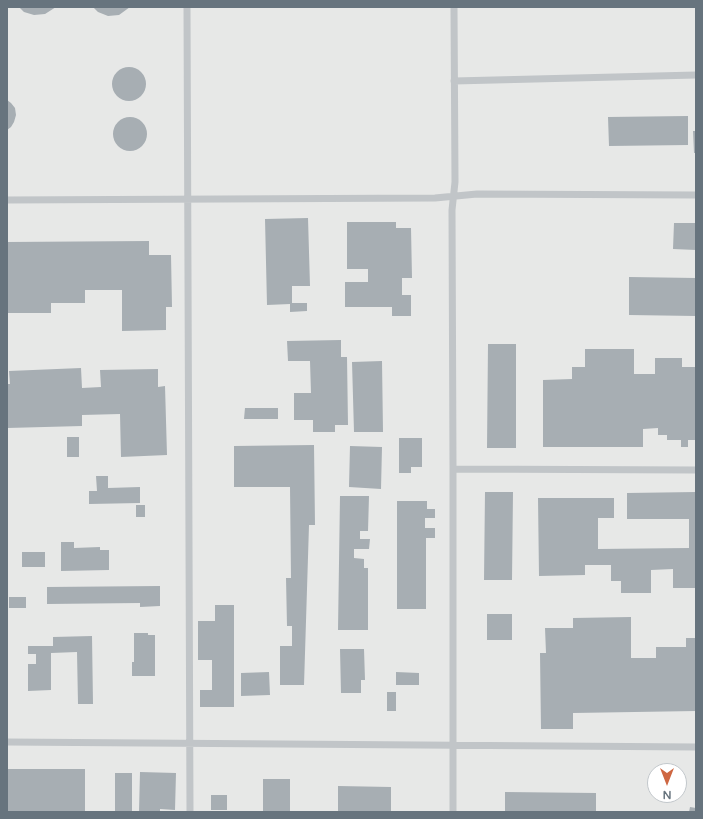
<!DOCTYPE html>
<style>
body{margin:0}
#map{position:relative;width:703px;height:819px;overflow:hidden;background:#f9f9f7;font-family:"Varela Round",sans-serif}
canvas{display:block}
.frame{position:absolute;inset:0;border:8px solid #67747e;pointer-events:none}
.north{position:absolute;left:647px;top:763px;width:40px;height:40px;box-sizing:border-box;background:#fff;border:1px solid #c2c7cb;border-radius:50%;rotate:180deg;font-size:11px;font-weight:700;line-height:16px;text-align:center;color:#67747e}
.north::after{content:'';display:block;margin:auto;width:14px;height:18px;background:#ce6742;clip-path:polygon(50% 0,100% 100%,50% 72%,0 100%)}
</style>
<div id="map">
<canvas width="703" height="819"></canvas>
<div class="frame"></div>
<div class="north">N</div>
</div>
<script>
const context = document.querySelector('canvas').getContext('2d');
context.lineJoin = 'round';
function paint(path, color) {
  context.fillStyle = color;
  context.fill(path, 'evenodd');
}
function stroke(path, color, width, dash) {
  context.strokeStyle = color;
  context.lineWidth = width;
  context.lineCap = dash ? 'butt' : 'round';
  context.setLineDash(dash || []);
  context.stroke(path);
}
paint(new Path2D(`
 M7,7h689v805h-689zM655,771h24v24h-24z`), '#e7e8e7');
paint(new Path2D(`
 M19,7h37l-11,7 -11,1 -10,-3z
 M93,7h37l-11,8 -11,1 -10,-4z
 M112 84a17 17 0 1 1 34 0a17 17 0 1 1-34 0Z
 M7,100l4,3 4,5 1,7 -2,7 -3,5 -4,3z
 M688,116v29l-79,1 -1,-29z
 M113 134a17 17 0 1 1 34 0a17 17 0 1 1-34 0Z
 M693,131h3v22h-2z
 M308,218l2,68h-18v17h15v8l-17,1v-8l-23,1 -2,-86z
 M347,222h49v6h15l1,50h-10v17h9v21h-19v-9h-47v-25h23v-13h-21z
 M674,223h22v27l-23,-1z
 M149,241v14h22l1,52h-6v23l-44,1v-41h-37v13h-34v10h-44v-71z
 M629,277l67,1v38l-67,-1z
 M341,340v17h6l1,68h-13v7h-22v-12h-19v-27h17l-1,-32h-22l-1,-20z
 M488,344h28v104h-29z
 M585,349h49v25h21v-16h27v9h14v73h-8v7h-7v-7h-14v-5h-9v-7l-15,1v18h-100v-67l29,-1v-12h13z
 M382,361l1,71h-29l-2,-70z
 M81,368l1,20 19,-1 -1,-17 58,-1v18l7,-1 2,69 -46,2 -1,-43 -38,1v11l-75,2v-44h3l-1,-13z
 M245,408h33v11h-34z
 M67,437h12v20h-12z
 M399,438h23v29h-11v6h-12z
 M314,445l1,80h-6l-5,160h-24v-39h12v-20h-5l-1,-48h5l-1,-91h-56v-41z
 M350,446l32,1 -1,42 -32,-2z
 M96,476h12v12l32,-1v16l-51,1v-13h8z
 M485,492h28l-1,88h-28z
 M696,492v96h-23v-19l-22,1v23h-30v-12h-10v-16h-26v10l-46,1 -1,-78h76v20h-16v31l91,-1v-29h-62v-26z
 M340,496h29l-1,35h-8v8h10l-1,10h-15v9l10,1v9h4v62h-30z
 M397,501h30v8h8v9h-10v10h10v10h-9v71h-29z
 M136,505h9v12h-9z
 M61,542h13v6l26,-1v3h9v20l-48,1z
 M22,552h23v15h-23z
 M160,586v20l-20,1v-4l-93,1v-17z
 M9,597h17v11h-17z
 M215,605h19v102h-34v-17h12v-30h-14v-39h17z
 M487,614h25v26h-25z
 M631,617v41h25v-11h30v-9h10v73l-123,2v16h-32l-1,-76h6l-1,-25h28v-10z
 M134,633h14v2h7v41h-23v-14h2z
 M92,636l1,68h-15l-1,-52 -26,1v37l-23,1v-27h8v-10h-8v-8h25v-9z
 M340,649h24l1,31h-4v13h-20z
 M269,672l1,23 -29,1v-23z
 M396,672l23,1v12h-23z
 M387,692h9v19h-9z
 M7,769h78v43h-78z
 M140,772l36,1 -1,37 -15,-1v3h-21z
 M115,773h17v39h-17z
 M263,779h27v33h-27z
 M338,786l53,1v25h-53z
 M505,792l91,1v19h-91z
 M211,795h16v15h-16z
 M690,807l6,1v4h-7z`), '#a7aeb3');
stroke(new Path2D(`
 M187,7l3,805
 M454,81l242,-6
 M7,200l428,-2 42,-4 219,1
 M453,469l243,1
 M7,742l689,5
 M453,812v-343l-1,-259 3,-28 -1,-175`), '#c1c5c8', 7);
</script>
